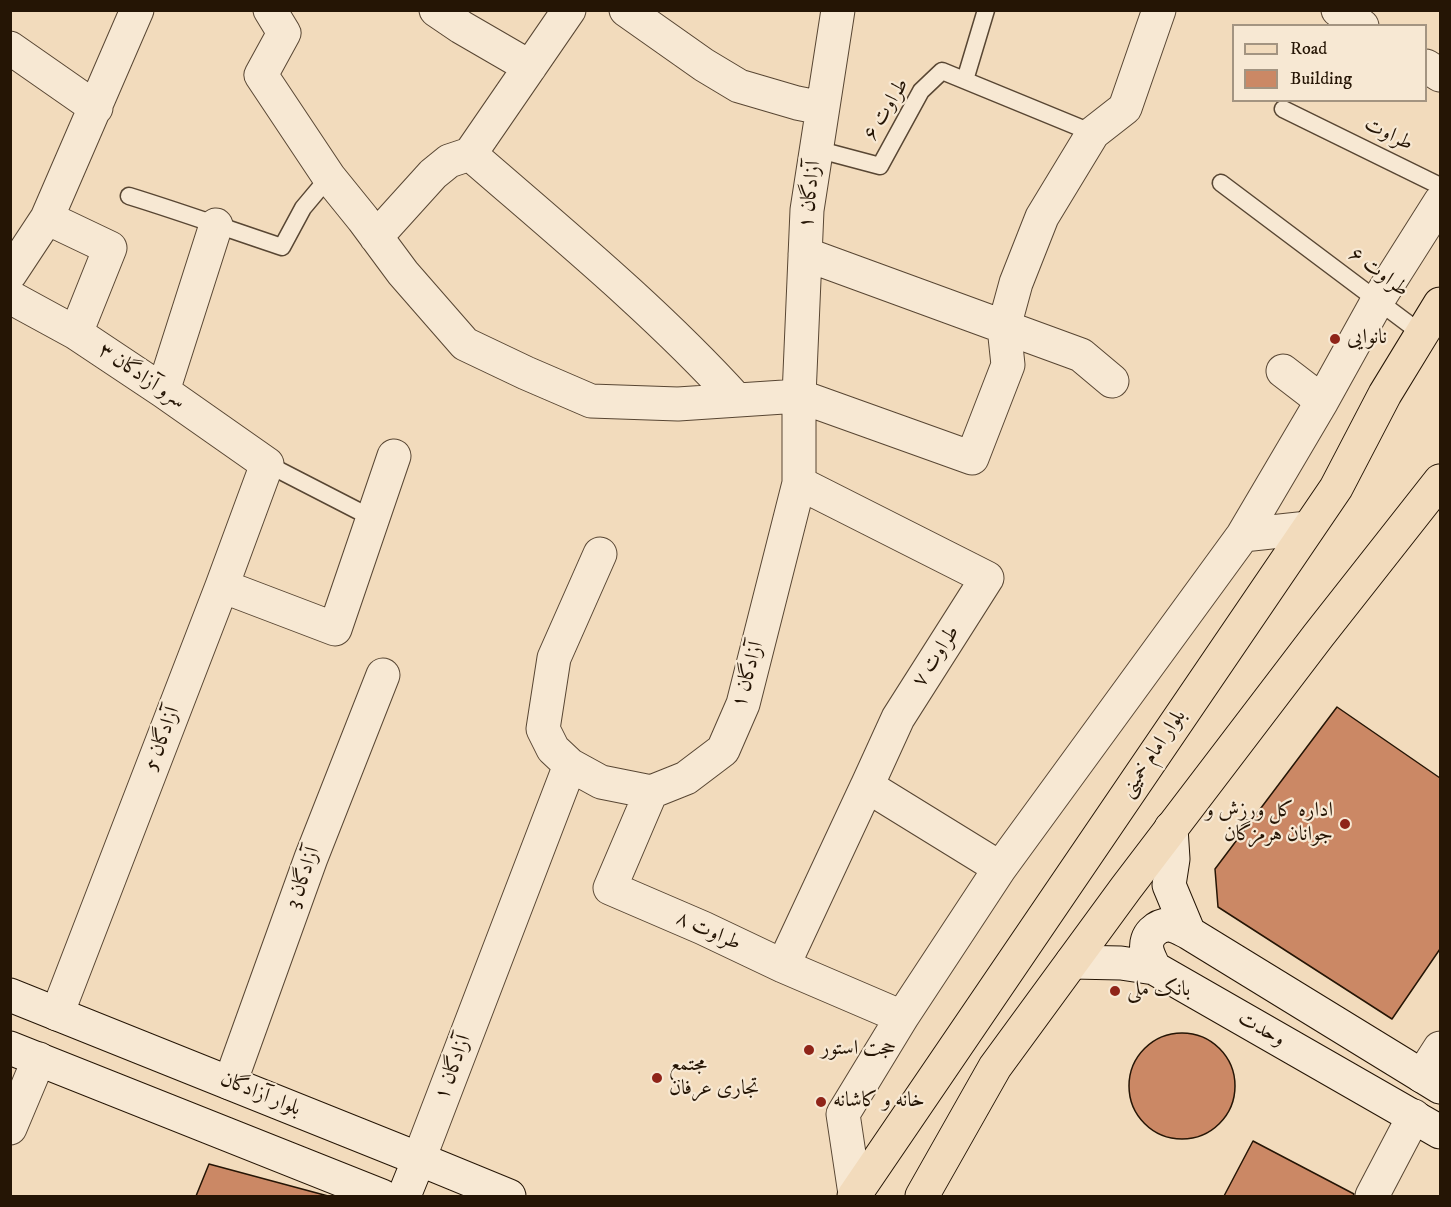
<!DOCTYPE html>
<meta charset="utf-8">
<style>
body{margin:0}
#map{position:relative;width:1451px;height:1207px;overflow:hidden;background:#f2dbbc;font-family:"IM FELL DW Pica",serif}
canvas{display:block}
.frame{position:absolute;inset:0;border:12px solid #251505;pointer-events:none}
.legend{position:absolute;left:1232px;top:24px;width:195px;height:78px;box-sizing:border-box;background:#f7e8d3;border:2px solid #a39481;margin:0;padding:8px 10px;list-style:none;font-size:18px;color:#251505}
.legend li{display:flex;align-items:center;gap:12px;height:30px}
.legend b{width:30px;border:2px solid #a39481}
</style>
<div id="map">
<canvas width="1451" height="1207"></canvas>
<div class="frame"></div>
<ul class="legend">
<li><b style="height:8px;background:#f2dbbc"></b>Road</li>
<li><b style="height:16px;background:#cb8865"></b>Building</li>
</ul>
</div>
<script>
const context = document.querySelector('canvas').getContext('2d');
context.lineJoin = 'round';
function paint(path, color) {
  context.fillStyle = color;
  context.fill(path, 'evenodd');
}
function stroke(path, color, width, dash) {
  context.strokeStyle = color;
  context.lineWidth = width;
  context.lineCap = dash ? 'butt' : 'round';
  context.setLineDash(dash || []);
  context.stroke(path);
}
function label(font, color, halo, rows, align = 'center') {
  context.font = font + ' "IM FELL DW Pica",Amiri,serif';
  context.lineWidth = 4.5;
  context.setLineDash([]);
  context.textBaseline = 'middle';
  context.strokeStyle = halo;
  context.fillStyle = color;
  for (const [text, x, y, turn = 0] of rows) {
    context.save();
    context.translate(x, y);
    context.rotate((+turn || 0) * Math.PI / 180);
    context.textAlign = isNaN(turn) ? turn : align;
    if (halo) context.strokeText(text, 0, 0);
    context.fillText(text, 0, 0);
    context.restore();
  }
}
const building = new Path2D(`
 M1337,707l103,71v171l-48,70 -174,-112 -3,-38z
 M1129 1086a53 53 0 1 1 106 0a53 53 0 1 1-106 0Z
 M1253,1141l101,53 -1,2h-129z
 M209,1164l119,32h-132z`);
paint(building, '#cb8865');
stroke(building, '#251505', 1.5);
const lane = new Path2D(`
 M965,80l21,-70
 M1283,109l157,77
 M816,149l64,17 41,-75 21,-20 151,62
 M1221,183l201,151
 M129,196c52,16 102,34 153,51l21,-39 26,-31
 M267,464l105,54`);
const street = new Path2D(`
 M270,10l14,23 -23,42 68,102 34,42 40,54 62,71 61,29 65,28 87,3 121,-8 173,62 36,-93 -4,-38 12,-44 26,-66 51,-84 32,-25 34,-98
 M436,10l25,17 69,40
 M626,10l78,55 35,21 58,17 25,5
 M1338,10l24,16
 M10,48l86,60
 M1426,66l14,9
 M470,154c91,79 186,157 267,246
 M47,218l63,30 -34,85
 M376,237l57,-63 16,-13 21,-7 99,-144
 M805,254l276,101 31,26
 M10,274l37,-56 90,-208
 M10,297l66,36 87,58 104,73 -45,122 -165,428
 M1283,371l39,30
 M163,391l53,-166
 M799,483l188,95 -89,140 -31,68 133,82
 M1243,535l65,-7
 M222,586l113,43 59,-173
 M570,765l-17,-16 -10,-20 11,-71 46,-104
 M651,792l-41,96 93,40 80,38 119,51
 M783,966l84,-180
 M1422,1076l18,-28
 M230,1083l81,-225 72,-183
 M10,1128l29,-69
 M419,1159l151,-394 31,17 50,10 35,-14 37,-28 20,-46 56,-221v-87l8,-186 31,-200
 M855,1194l-12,-80 59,-97 98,-149 243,-333 79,-134 56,-101 62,-98
 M1372,1196l42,-80`);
const secondary = new Path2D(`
 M1171,828l2,31 -4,26 20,48 251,154
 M1072,962l49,1 33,5 286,164
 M1154,968c-2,-6 -6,-12 -7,-18 -3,-14 10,-26 23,-25 7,1 13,5 19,8
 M10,995l409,164 90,37
 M10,1048l372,148
 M404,1196l15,-37`);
const primary = new Path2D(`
 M854,1196l482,-708 49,-94 55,-90
 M922,1196l73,-129 131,-179 192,-252 122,-155`);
stroke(lane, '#584633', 19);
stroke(street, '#584633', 35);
stroke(secondary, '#251505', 35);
stroke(primary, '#251505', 35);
stroke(lane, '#f7e8d3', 16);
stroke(street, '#f7e8d3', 33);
stroke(secondary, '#f7e8d3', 33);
stroke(primary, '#f2dbbc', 33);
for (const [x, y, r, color] of [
 [1335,339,6,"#8f2418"],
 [1345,824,6,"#8f2418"],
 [1115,991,6,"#8f2418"],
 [809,1050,6,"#8f2418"],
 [657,1078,6,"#8f2418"],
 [821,1102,6,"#8f2418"]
]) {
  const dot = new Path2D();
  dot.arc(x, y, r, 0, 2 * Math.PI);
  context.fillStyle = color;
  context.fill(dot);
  stroke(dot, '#f7e8d3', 2);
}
label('21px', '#251505', '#f7e8d3', [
 ["طراوت ۶",887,110,-59],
 ["طراوت",1388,135,26],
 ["آزادگان ۱",811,195,-83],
 ["طراوت ۶",1378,273,37],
 ["سرو آزادگان ۳",141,377,34],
 ["طراوت ۷",937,657,-57],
 ["آزادگان ۱",749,675,-74],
 ["آزادگان 5",163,739,-69],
 ["بلوار امام خمینی",1154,754,-56],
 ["آزادگان 3",304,878,-70],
 ["طراوت ۸",708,932,24],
 ["وحدت",1261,1030,29],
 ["آزادگان ۱",454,1068,-69],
 ["بلوار آزادگان",260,1095,22]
]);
label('21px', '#251505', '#f7e8d3', [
 ["نانوایی",1347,339],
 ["اداره کل ورزش و",1333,812,"right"],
 ["جوانان هرمزگان",1333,836,"right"],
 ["بانک ملی",1127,991],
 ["حجت استور",821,1050],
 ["مجتمع",669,1066],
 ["تجاری عرفان",669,1090],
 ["خانه و کاشانه",833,1102]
], 'left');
</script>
